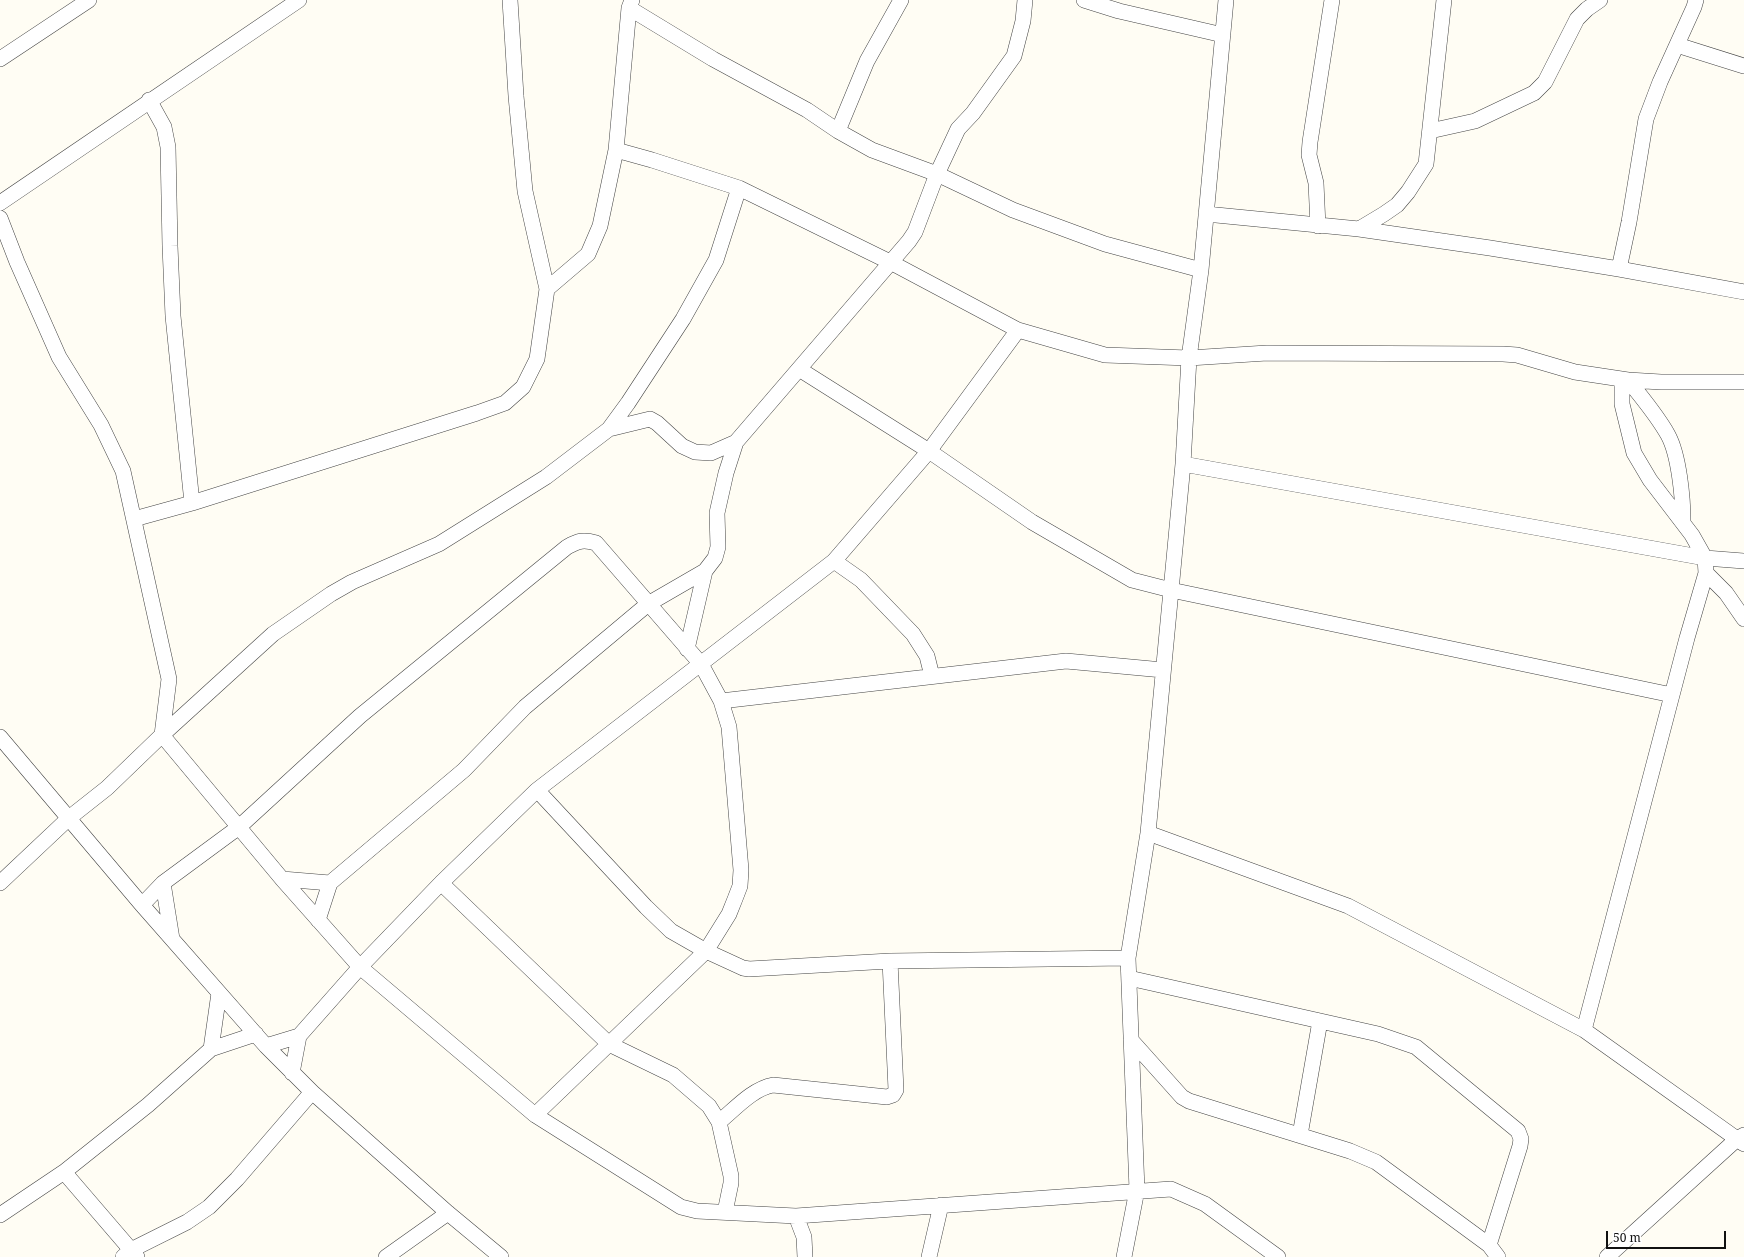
<!DOCTYPE html>
<style>
body{margin:0}
#map{position:relative;width:1744px;height:1257px;overflow:hidden;background:#fffdf4;font-family:"Noto Serif",serif}
canvas{display:block}
.scale{position:absolute;left:1606px;top:1231px;width:120px;height:18px;box-sizing:border-box;border:2px solid #111;border-top:0;padding-left:5px;font-size:12px;line-height:14px;white-space:nowrap;color:#111;-webkit-text-stroke:3px #fff;paint-order:stroke}
</style>
<div id="map">
<canvas width="1744" height="1257"></canvas>
<div class="scale">50 m</div>
</div>
<script>
const context = document.querySelector('canvas').getContext('2d');
context.lineJoin = 'round';
function stroke(path, color, width, dash) {
  context.strokeStyle = color;
  context.lineWidth = width;
  context.lineCap = dash ? 'butt' : 'round';
  context.setLineDash(dash || []);
  context.stroke(path);
}
const minor = new Path2D(`
 M1084,0l35,11 104,24
 M629,8l84,51 94,51 31,21 29,-70 34,-61
 M1677,45l67,21
 M0,59l89,-59
 M149,100l15,27 4,20 2,99 3,70 19,187
 M838,131l34,19 65,24 76,36 92,34 96,26
 M1430,131l45,-10 59,-28 11,-11 32,-63 10,-10 13,-9
 M616,150l36,10 87,28 153,75 126,67 87,25 84,3 78,-5 236,1 14,1 58,17 53,8 33,2h83
 M739,188l-23,72 -33,59 -55,84 -19,26 -63,48 -107,67 -87,38 -21,12 -58,40 -111,101 120,144 78,88 175,148 146,92 16,4 99,5 375,-27 34,15 73,53
 M0,203l299,-203
 M1206,214l153,15 131,19 129,21 125,23
 M0,218l17,44 42,95 42,68 22,46 46,208 -7,56 -55,53 -38,30 -69,65
 M1318,226l-2,-43 -7,-28 1,-13 22,-142
 M1359,229l25,-15 13,-9 11,-13 18,-28 18,-164
 M1619,269l10,-47 17,-103 14,-37 34,-75 2,-7
 M547,289l41,-35 12,-28 16,-76 13,-142 3,-8
 M799,369l130,82 103,71 100,58 39,10 501,105
 M1628,380c14,18 29,35 40,55 11,20 15,63 15,86
 M609,429l41,-10 7,4 25,23 13,6 16,1 25,-11
 M1183,464l522,94 39,3
 M134,519l58,-16 285,-90 28,-10 18,-16 14,-28 10,-70 -22,-98 -9,-95 -6,-96
 M834,561l27,19 52,54 14,22 5,20
 M1706,573l20,20 18,26
 M687,649l18,-78
 M721,701l345,-40 97,9
 M0,737l142,168 124,141 46,46 136,121 53,44
 M537,790l109,117 25,24 35,20 37,17 6,1 141,-8 238,-3
 M1148,833l200,73 236,124 160,114
 M282,879l48,4
 M163,883l9,56
 M441,883l168,161 64,31 36,31 10,16 12,54v7l-6,29
 M142,905l21,-22 76,-56 121,-111 207,-169c11,-6 16,-8 29,-4l105,121 20,37 8,26 12,143 -1,16 -5,13 -6,15 -23,37 -171,164
 M318,920l12,-37 134,-113 61,-63 123,-103 57,-33 10,-13 3,-11 -1,-34 9,-40 10,-31 173,-201 6,-9 22,-58 21,-45 15,-16 41,-57 9,-35 2,-21
 M1129,978l249,56 38,13 102,84 3,8 -1,7 -31,99
 M1584,1030l103,-392 19,-65 -1,-15 -13,-23 -42,-55 -16,-27 -12,-49v-25
 M1131,1040l51,57 7,4 161,50 26,11 113,83 9,12
 M266,1046l33,-10
 M211,1049l8,-56
 M292,1073l7,-37 61,-69 81,-84 96,-93 297,-229 95,-110 89,-121
 M719,1122c16,-13 33,-33 54,-37l114,12 6,-2 3,-5 -6,-129
 M1300,1135l20,-114
 M64,1172l73,85
 M0,1215l64,-43 84,-67 63,-56 45,-15
 M796,1216l8,21 1,20
 M123,1257l8,-7 56,-28 22,-15 28,-28 75,-87
 M386,1257l62,-44
 M929,1257l12,-52
 M1124,1257l13,-67 -9,-232 20,-125 35,-369 6,-106 12,-88 25,-270
 M1607,1257l130,-118 7,-4`);
stroke(minor, '#444', 16);
stroke(minor, '#fff', 15);
</script>
